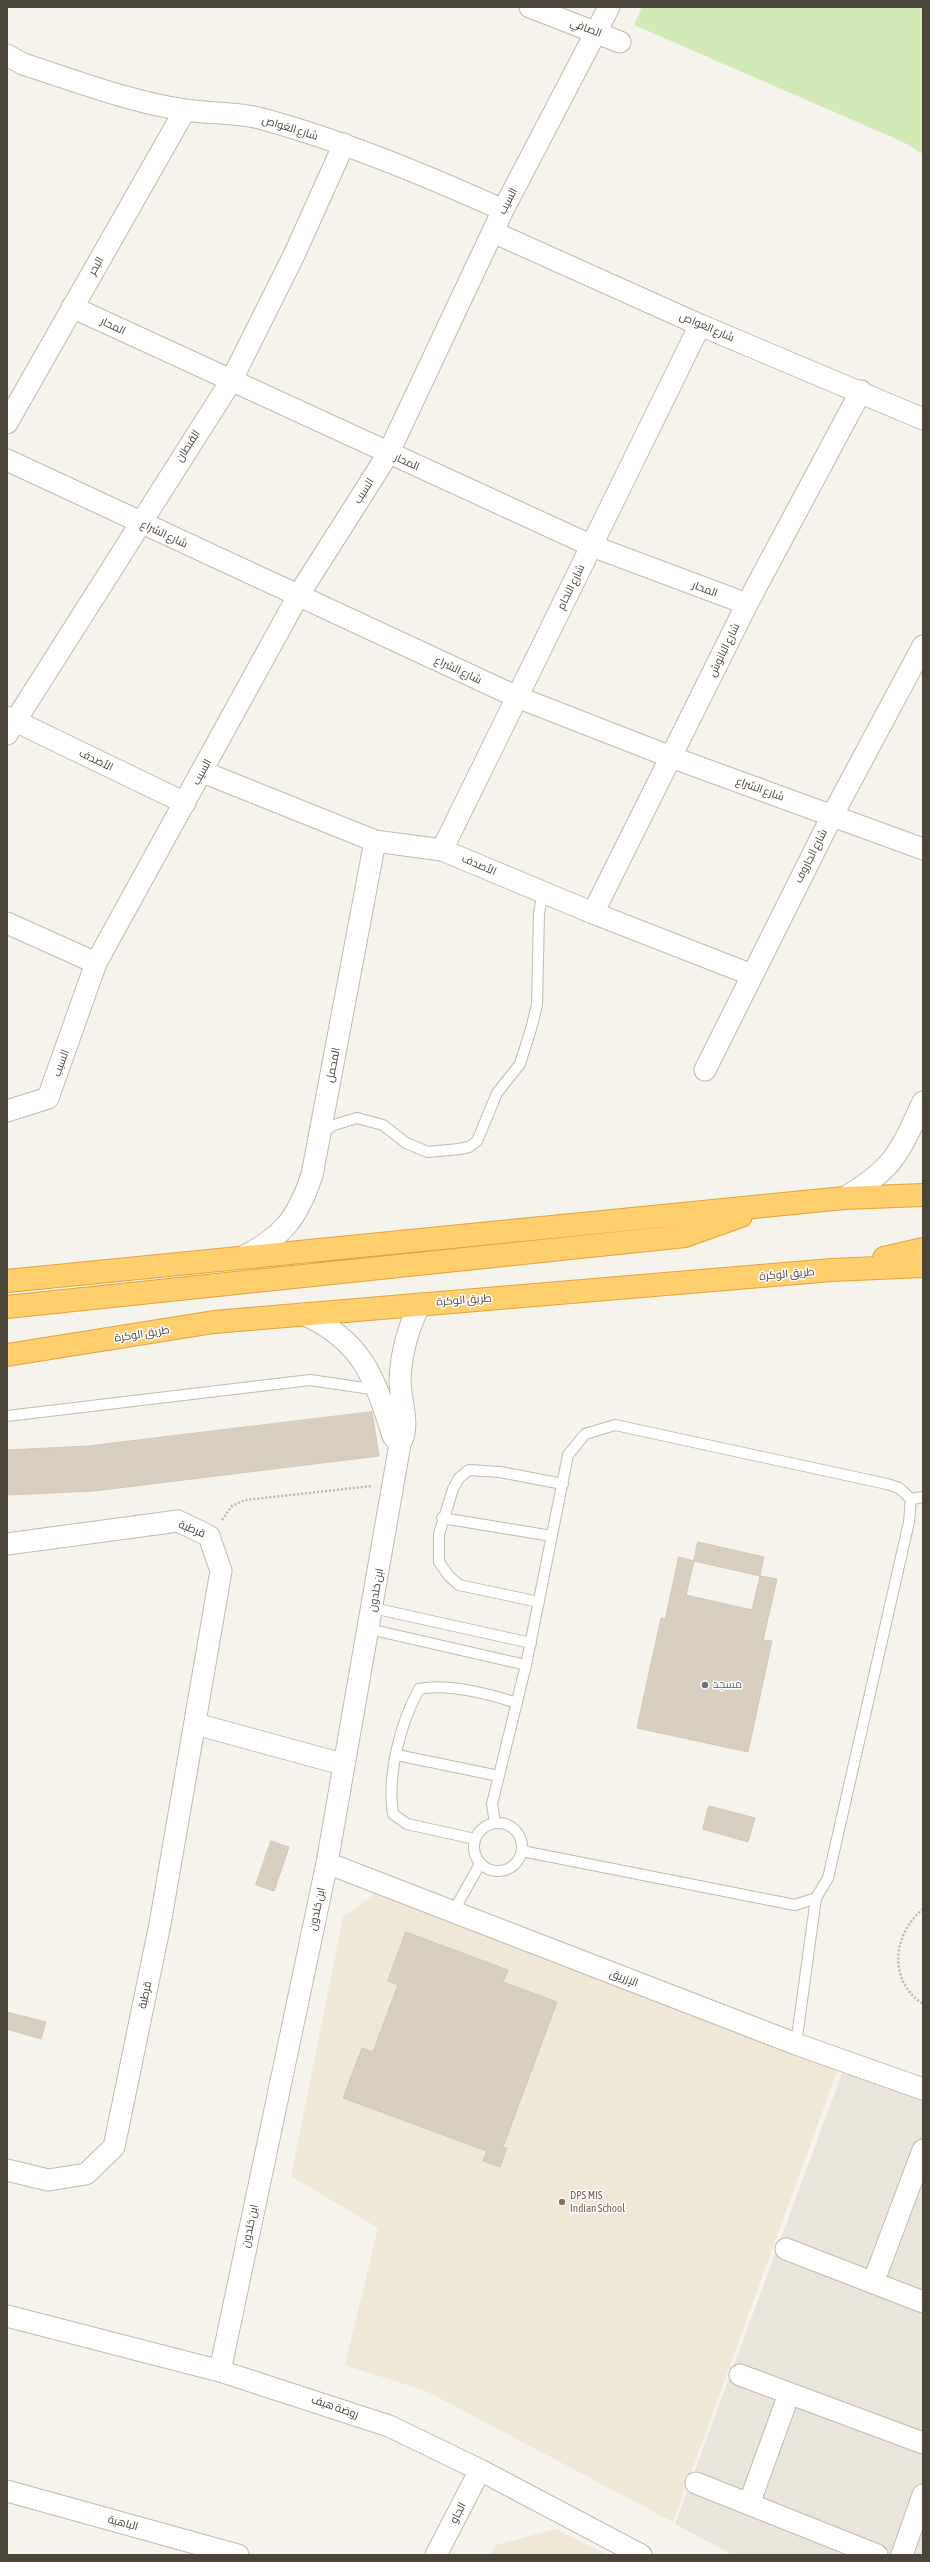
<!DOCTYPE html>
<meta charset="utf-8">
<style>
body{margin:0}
#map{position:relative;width:930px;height:2562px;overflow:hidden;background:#f6f3ec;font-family:"Asap Condensed",sans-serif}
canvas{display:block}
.frame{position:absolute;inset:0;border:8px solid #4b4439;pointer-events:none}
</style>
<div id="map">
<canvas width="930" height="2562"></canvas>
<div class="frame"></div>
</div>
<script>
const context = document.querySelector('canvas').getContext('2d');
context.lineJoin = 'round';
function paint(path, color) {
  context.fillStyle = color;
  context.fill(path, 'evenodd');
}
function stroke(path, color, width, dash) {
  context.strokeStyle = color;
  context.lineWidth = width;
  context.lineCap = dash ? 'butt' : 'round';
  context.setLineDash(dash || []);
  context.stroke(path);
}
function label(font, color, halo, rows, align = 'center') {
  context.font = font + ' "Asap Condensed",Cairo,sans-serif';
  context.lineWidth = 3;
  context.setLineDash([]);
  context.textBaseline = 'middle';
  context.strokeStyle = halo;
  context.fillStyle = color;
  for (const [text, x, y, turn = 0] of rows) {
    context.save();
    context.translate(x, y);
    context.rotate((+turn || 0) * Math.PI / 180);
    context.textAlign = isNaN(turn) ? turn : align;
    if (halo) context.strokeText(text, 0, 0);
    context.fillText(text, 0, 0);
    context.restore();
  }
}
paint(new Path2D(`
 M844,2068l79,29v458h-190l-58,-31z`), '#eae5da');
paint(new Path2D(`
 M375,1894l465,169 -167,459 -245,-130 -83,-27 33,-137 -87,-52 52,-259z
 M556,2529l51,26h-116l5,-10z`), '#efe8d6');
paint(new Path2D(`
 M642,7h281v147l-20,-12 -269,-117z`), '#d2eab5');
const building = new Path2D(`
 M372,1412l7,44 -285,35 -87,4v-45l81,-4z
 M698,1542l66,15 -4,19 -66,-15z
 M679,1557l15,4 -8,34 66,15 8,-34 17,3 -14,61 9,1 -24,111 -111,-24 24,-110 4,1z
 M709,1806l46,12 -7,24 -45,-13z
 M271,1841l18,6 -15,44 -18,-6z
 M406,1932l102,38 -5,12 54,20 -54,145 4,1 -7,19 -17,-6 4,-10 -144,-53 19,-50 11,4 25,-67 -10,-4z
 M7,2012l39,10 -5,17 -34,-10z`);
paint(building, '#d8cfc1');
stroke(building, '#d3c7b4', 1);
const lane = new Path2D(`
 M321,1133l13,-8 23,-7 26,7 23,18 22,9 31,-3 10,-2 8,-6 20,-48 23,-29 11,-35 6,-24 2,-92 4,-21
 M7,1416l303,-36 68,10
 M911,1499l12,-2
 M442,1518l110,18
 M539,1602l-80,-17 -10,-9 -10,-14v-28l14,-45 6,-11 10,-8 31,2 63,12
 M373,1608l158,35
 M369,1629l157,36
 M397,1755l102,21
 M495,1823l-3,-19 34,-139 42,-210 17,-21 30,-9 272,59 12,4 12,11 -2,23 -81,356 -12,20 -21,7 -273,-54
 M474 1847a24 24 0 1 1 48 0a24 24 0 1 1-48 0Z
 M475,1839l-68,-15 -14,-10c-6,-39 7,-90 26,-125 29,-6 70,5 98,14
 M453,1912l27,-48
 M796,2044l20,-146`);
const street = new Path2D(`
 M530,7l90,35
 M7,55l16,9c53,17 107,38 162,46 26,4 54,2 78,9 83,23 162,56 240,91
 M493,232l207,93 223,94
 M72,307l520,239 155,58
 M7,423l178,-313
 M7,460l510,237 154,60 252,92
 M7,717l178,86
 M7,734l224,-353 63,-126 50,-111
 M203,772l172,69 67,9 151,63 159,62
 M442,850l258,-525
 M593,913l154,-309 114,-213
 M7,923l89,40
 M705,1070l127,-254 91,-170
 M7,1111l41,-13 48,-135 202,-367 90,-142 115,-244 106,-203
 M844,1198c51,-30 55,-45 79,-96
 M243,1257c40,-20 55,-40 69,-82l63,-334
 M303,1314c59,26 72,64 90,122l7,8
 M7,1544l171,-23 31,15 12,35 -61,353 -46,223 -28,27 -38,6 -41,-10
 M196,1724l146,40
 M327,1863l469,181 127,45
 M786,2249l137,53
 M873,2283l50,-133
 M7,2316l213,55 169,55 91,44 161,85
 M220,2371l107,-508 73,-419c11,-18 0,-43 0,-64 1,-27 8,-52 20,-76
 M740,2375l183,68
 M696,2483l181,72
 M7,2491l231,64
 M749,2504l40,-110
 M436,2555l44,-85
 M902,2555l21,-60`);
const highway = new Path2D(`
 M884,1258l39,-9
 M7,1281l837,-83 79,-3
 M7,1307l678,-71 56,-20
 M7,1355l207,-33 618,-52 91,-4`);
stroke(lane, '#c2bbae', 12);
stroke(street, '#c2bbae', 23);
stroke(highway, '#e0a43c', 24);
stroke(new Path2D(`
 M222,1520l10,-14 13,-6 127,-14
 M923,1909c-31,26 -35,72 0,95`), '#c4b79f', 2.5, [2, 2]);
stroke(lane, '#fff', 10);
stroke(street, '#fff', 21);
stroke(highway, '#ffcf6e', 22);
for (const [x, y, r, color] of [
 [705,1685,4,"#6b7280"],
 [562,2202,4,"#8d6e63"]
]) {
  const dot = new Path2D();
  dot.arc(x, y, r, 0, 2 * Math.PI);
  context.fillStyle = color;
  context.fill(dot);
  stroke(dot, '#fff', 1.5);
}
label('11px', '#4b4439', '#fff', [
 ["الصافي",586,28,21],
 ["شارع الغواص",290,128,17],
 ["السيب",508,201,-63],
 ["البحر",96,266,-60],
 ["المحار",113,326,25],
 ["شارع الغواص",707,327,23],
 ["القبطان",188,446,-57],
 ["المحار",407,462,24],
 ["السيب",364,491,-58],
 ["شارع الشراع",164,534,25],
 ["شارع النحام",571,587,-64],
 ["المحار",705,589,20],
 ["شارع البانوش",724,650,-64],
 ["شارع الشراع",458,670,25],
 ["الأصدف",96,760,26],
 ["السيب",202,772,-61],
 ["شارع الشراع",760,789,20],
 ["شارع الجاروف",811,856,-63],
 ["الأصدف",479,865,23],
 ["السيب",61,1063,-70],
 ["المحمل",333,1065,-79],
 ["طريق الوكرة",787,1274,-5],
 ["طريق الوكرة",464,1300,-4],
 ["طريق الوكرة",142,1334,-9],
 ["قرطبة",192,1529,22],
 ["ابن خلدون",376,1590,-80],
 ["ابن خلدون",317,1909,-78],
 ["الإزريق",624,1978,21],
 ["قرطبة",145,1995,-78],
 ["ابن خلدون",250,2226,-78],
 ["روضة هيف",335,2407,19],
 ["الجاو",458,2513,-62],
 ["الباهية",123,2523,15]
]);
label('11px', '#5b616d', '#fff', [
 ["مسجد",713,1685]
], 'left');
label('11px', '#785e54', '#fff', [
 ["DPS MIS",570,2196],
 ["Indian School",570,2209]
], 'left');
</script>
